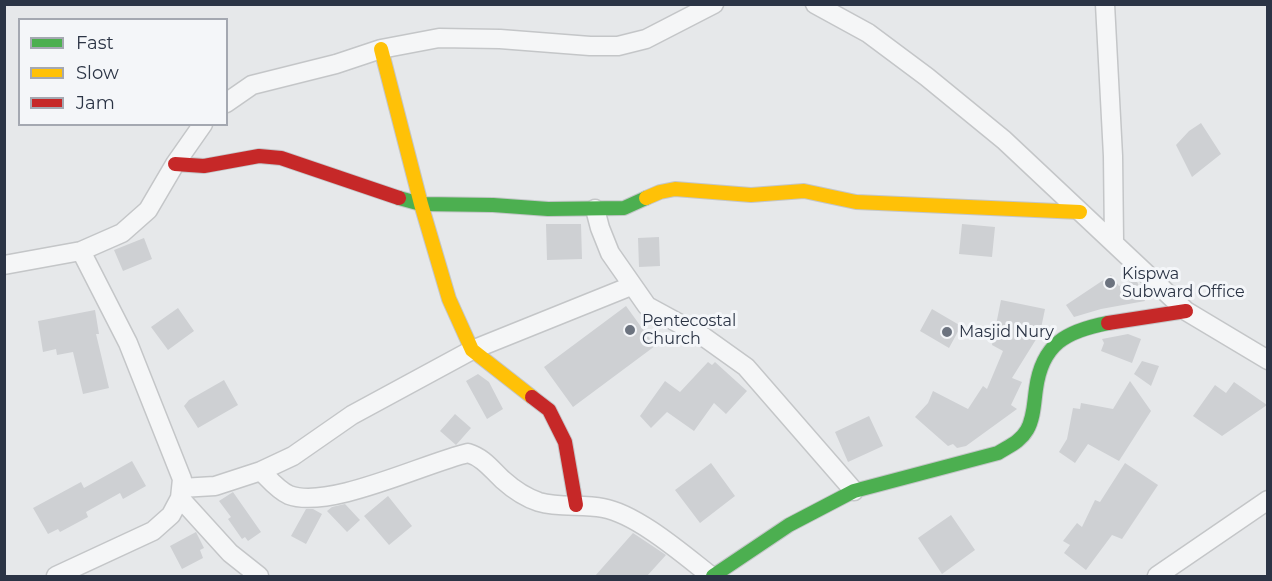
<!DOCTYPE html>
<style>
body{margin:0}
#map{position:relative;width:1272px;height:581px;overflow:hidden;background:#e6e8ea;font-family:Montserrat,sans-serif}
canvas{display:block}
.frame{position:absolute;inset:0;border:6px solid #2b3445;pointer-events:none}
.legend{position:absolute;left:18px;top:18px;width:210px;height:108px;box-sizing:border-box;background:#f4f6f9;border:2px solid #a4a8b1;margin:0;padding:8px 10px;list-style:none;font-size:18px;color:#2b3445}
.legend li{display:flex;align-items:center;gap:12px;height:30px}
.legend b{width:30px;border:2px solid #a4a8b1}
</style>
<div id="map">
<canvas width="1272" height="581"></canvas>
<div class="frame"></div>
<ul class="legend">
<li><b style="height:8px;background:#4caf50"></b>Fast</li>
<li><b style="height:8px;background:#ffc107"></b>Slow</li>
<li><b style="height:8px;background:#c62828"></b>Jam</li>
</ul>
</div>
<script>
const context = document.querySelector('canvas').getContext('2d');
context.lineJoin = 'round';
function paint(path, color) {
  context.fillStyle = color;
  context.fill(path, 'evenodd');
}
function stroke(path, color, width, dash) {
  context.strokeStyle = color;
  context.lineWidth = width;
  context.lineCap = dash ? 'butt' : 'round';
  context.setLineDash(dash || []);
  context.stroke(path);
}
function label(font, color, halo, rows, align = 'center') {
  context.font = font + ' Montserrat,sans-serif';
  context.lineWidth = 6;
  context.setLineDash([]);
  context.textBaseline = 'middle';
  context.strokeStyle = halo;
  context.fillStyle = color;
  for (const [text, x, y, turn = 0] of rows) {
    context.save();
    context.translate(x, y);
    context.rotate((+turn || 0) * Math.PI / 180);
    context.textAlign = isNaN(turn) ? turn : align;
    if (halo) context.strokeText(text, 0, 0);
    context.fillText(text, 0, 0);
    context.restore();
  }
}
paint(new Path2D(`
 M1201,123l20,31 -29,23 -16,-32 13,-14z
 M546,224h35l1,35 -35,1z
 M962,224l33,3 -3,30 -33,-3z
 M659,237l1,29 -21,1 -1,-29z
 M144,238l8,21 -29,12 -9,-21z
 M1111,275l8,11 17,-7 9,22 -44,8 -27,8 -8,-12z
 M1001,300l44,9 -5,24 -28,45 10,4 -11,23 6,4 -51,37 -9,2 -4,-4 -5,2 -33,-29 13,-14 5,-12 35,18 15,-23 4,3 16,-38 -11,-6z
 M626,306l29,40 -82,61 -29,-40z
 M178,308l16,23 -26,19 -17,-23z
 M932,309l29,17 -12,22 -29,-17z
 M95,310l4,24h-3l13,54 -26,6 -10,-42 -16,3 -1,-6 -13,3 -5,-31z
 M1128,334l13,5 -9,24 -31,-12 3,-8 -2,-4z
 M1142,361l17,5 -8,20 -17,-12z
 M708,362l4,3 3,-3 32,29 -21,23 -12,-11 -20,28 -27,-19 -16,16 -11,-12 25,-35 15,11z
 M478,374l11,8 14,27 -16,10 -21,-38z
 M224,380l14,25 -40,23 -14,-22 5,-6z
 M1130,381l21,30 -32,50 -31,-17 -13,19 -16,-11 8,-13 6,-31 7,1 1,-6 32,6z
 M1234,382l33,23 -45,31 -29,-20 22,-31 11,8z
 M455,414l16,14 -15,17 -16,-14z
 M869,416l14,30 -35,16 -13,-30z
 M132,461l14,25 -23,13 -3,-6 -34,19 2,5 -28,15 -2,-3 -10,5 -15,-26 48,-26 3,6z
 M711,463l24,33 -35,27 -25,-33z
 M1125,463l33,22 -36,54 -10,-4 -26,35 -22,-17 6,-8 -7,-4 14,-18 5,4 13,-27 5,2z
 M233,492l28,40 -13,9 -3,-4 -3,2 -14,-20 3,-2 -12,-16z
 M388,496l24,30 -23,19 -25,-29z
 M345,504l15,16 -13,12 -20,-21 5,-4z
 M306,509h7l9,5 -16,30 -15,-8z
 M951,515l24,35 -33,24 -24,-36z
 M196,532l8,16 -4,2 3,8 -21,11 -12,-23z
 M633,533l33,22 -19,21h-52z`), '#ced0d3');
const street = new Path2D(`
 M815,4l53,29 59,44 77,63 182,171 82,49
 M1105,4l8,152 1,85
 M226,103l26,-18 84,-21 45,-15 58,-11 61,1 90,7h28l28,-7 68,-35
 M595,209l5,19 10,25 37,53 57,31 42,30 108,124
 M4,265l77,-14 41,-18 26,-23 27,-46 28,-40
 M261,471c8,8 17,19 28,24 40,15 136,-32 179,-42 16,5 23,16 35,27 10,9 24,18 36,22 20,6 43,2 64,6 34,6 81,47 108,68
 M181,488l34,-2 46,-15 32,-15 59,-41 120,-65 159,-64
 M180,498l50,55 29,23
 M56,576l97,-45 18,-16 9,-17 2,-19 -54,-136 -47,-92
 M1157,576l111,-76`);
const fast = new Path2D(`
 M399,198l22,6 72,1 55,4 76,-1 22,-10
 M713,576l76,-51 65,-34 144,-38c11,-7 22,-11 29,-23 7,-12 7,-28 9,-41 6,-45 30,-58 72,-66`);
const slow = new Path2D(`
 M381,49l40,155 28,95 23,51 60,47
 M646,198l14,-6 15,-3 76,6 53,-4 52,11 224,10`);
const jam = new Path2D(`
 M175,164l29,2 55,-10 22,2 118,40
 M1108,323l78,-12
 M532,397l17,13 16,32 11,63`);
stroke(street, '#c4c6c8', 21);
stroke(fast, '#c4c6c8', 16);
stroke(slow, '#c4c6c8', 16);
stroke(jam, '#c4c6c8', 16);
stroke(street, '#f5f6f7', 18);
stroke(fast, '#4caf50', 14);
stroke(slow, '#ffc107', 14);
stroke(jam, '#c62828', 14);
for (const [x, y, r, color] of [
 [1110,283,6,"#6c737f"],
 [630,330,6,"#6c737f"],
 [947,332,6,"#6c737f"]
]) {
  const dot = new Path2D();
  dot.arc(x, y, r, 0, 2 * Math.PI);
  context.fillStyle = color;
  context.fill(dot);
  stroke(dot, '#f4f6f9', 2);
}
label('16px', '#2b3445', '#f4f6f9', [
 ["Kispwa",1122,274],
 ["Subward Office",1122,292],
 ["Pentecostal",642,321],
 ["Church",642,339],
 ["Masjid Nury",959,332]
], 'left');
</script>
